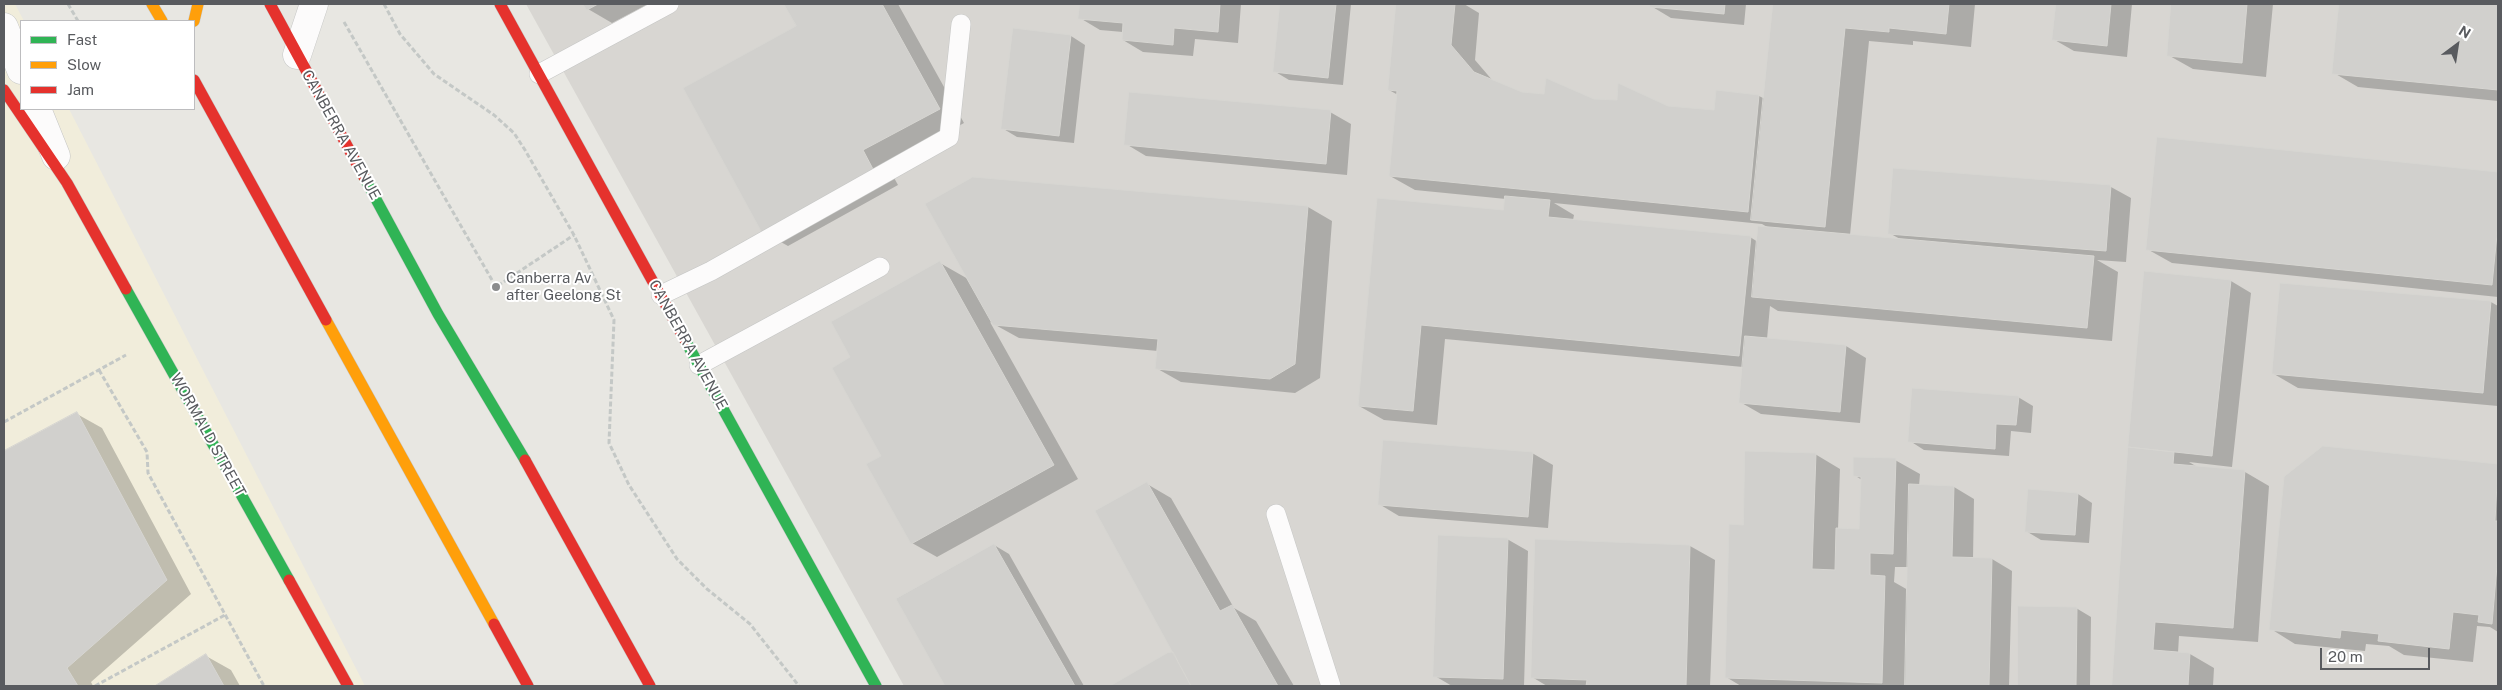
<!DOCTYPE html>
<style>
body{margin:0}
#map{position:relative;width:2502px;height:690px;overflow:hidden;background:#e8e7e2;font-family:"Public Sans",sans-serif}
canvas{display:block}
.frame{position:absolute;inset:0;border:5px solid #595b5f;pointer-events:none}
.legend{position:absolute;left:20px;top:20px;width:175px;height:90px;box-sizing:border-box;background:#fff;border:1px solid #bdbdbf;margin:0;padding:6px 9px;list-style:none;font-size:15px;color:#595b5f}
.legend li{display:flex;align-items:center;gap:10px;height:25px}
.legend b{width:25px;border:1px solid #bdbdbf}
.north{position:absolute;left:2432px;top:20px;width:50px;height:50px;-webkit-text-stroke:4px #fff;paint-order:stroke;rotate:31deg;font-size:14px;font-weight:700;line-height:20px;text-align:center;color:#595b5f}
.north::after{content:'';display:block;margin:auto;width:18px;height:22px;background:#595b5f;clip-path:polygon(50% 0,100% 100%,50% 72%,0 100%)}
.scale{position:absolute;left:2320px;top:648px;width:110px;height:22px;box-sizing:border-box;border:2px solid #595b5f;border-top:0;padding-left:6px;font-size:15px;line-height:18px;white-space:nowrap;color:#595b5f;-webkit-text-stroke:4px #fff;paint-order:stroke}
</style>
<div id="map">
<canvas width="2502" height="690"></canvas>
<div class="frame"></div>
<ul class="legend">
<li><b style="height:6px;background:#30b455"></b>Fast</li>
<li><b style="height:6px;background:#ff9f0a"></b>Slow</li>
<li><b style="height:6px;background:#e5322d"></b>Jam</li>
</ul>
<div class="north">N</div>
<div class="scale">20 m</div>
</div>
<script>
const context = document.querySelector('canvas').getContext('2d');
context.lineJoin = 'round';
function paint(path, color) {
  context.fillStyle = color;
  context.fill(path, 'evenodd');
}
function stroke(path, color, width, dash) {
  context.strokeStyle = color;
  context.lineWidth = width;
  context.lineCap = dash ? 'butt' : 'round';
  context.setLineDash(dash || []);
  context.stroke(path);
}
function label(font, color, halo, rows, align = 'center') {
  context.font = font + ' "Public Sans",sans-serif';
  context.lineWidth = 4;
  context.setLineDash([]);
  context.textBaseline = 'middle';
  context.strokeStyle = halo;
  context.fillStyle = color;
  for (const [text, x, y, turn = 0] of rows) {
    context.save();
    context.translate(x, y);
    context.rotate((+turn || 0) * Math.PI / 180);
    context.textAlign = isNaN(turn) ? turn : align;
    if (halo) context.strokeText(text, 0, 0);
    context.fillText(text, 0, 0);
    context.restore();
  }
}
paint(new Path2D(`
 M4,4h11l9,17h-3v88h48l296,577h-361z`), '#f1eddb');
paint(new Path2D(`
 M526,4h1972v682h-1594z`), '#d8d6d2');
paint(new Path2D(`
 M585,4h63l-36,19 -24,-14z
 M785,4h113l66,119 -77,42 11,20 -110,61 -25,-14 35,-205z
 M1081,4h160l-3,39 -43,-4 -2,17 -50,-4 -20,-12v-8l-23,-2 -20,-12z
 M1281,4h70l-8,81 -54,-5 -15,-9z
 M1397,4h67l15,9 -4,47 18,21 29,12 193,19 44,-16 6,3 9,-95h201l-4,43 -58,-6v4l-44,-4 -19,194 52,5 -13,-7 222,-46 20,11 -5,64 -29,-2 21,12 -6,69 -334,-30 -8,-5 -3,33 79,7 20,12 -6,65 -99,-9 -21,-12 3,-35 -298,-28 -8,86 -53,-5 -25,-14 145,-195 2,-12 -91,-9 -25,-14 8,-81 -9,-5zM1554,203l208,21 7,4 -11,14 -8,-5 -177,-17 1,-5z
 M1651,4h95l-2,21 -73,-7 -20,-12z
 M2057,4h75l-5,53 -53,-6 -21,-12z
 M2173,4h100l-7,73 -73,-8 -25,-14z
 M2340,4h158v97l-140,-14 -24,-14z
 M1071,36l14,9 -11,98 -57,-6 -15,-9z
 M1330,112l21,12 -4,51 -201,-19 -20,-12z
 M2158,138l340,35v124l-326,-34 -25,-14z
 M1308,207l24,14 -12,157 -25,15 -114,-11 -25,-14 2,-17 -139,-13 -29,-16 88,157 -141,78 -25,-14 -60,-185 88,-95 28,16z
 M2145,272l86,9 20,12 -19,174 -43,-5 10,6 46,4 24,14 -11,156 -79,-6 -1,17 12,1 24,14 -1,18h-99l15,-239z
 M2281,284l210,18 7,4v100l-200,-18 -24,-14z
 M2018,397l15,9 -2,27 -20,-2 -2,25 -85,-6 -14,-9z
 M77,414l25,14 89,166 -100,88 2,4h-89v-233z
 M2324,447l174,18v167l-8,-5 -13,-1 -4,36 -69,-7 -15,-9 -23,-2 -1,7 -70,-7 -24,-15z
 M1532,453l21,12 -5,63 -149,-12 -20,-12z
 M1815,454l25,15 -2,60 22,1 2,-50 -8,-5 41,-15 25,14 -1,12 35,1 20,12 -1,60h19l20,12 -3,115h-268l-15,-9 18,-151zM1895,567h14l-1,23 -14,-8z
 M1147,484l24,14 63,110 22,13 38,65h-181l62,-34z
 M2078,494l14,9 -3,40 -48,-3 -15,-9z
 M1507,539l21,12 -4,135h-72l-17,-10z
 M1536,540l154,6 25,14 -5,126h-163l-15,-9z
 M994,545l15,9 75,132h-137l-50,-87z
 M2019,608h57l15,9 -1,69h-71z
 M206,656l25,14 9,16h-83z`), '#0003');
const building = new Path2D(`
 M583,4h15l-11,6z
 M784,4h98l58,105 -77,41 11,21 -112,62 -79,-145 113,-62z
 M1080,4h140l-2,28 -44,-4 -1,17 -51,-5 1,-17 -45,-4z
 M1280,4h56l-8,74 -55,-6z
 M1396,4h59l-4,41 23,27 48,20 22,2 2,-16 48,21 23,1 1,-17 50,23 46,4 2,-20 43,5 -11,117 -359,-36 8,-85 -9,-1z
 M1650,4h75l-1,10 -74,-7z
 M1773,4h176l-3,30 -57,-6v4l-44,-4 -20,199 -74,-7z
 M2056,4h55l-4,42 -55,-6z
 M2171,4h76l-5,59 -75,-7z
 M2339,4h159v86l-166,-16z
 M1013,28l58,7 -12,101 -58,-7z
 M1129,92l202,18 -5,54 -202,-19z
 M2157,137l341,35v52l-6,61 -346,-35z
 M1893,168l218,17 -5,66 -218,-17z
 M973,177l335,29 -13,158 -25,15 -115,-10 3,-30 -165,-14 -68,-121z
 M1505,196l45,4 -2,17 203,19 -12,120 -318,-31 -8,86 -55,-5 19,-208 126,12z
 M1758,226l336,30 -7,72 -335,-31z
 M940,261l114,204 -143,79 -45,-80 15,-8 -49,-88 18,-11 -19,-35z
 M2144,271l87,9 -19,176 -84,-9z
 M2280,283l211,18 -8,92 -211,-19z
 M1745,336l101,9 -6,67 -101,-9z
 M1912,388l107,8 -3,29 -20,-1 -1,25 -87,-7z
 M77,412l90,168 -100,88 11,18h-74v-235z
 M1383,440l150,12 -5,65 -150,-12z
 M2323,446l175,18 -3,57h3v33l-6,70 -14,-2 1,-7 -26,-3 -4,37 -71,-8 1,-7 -38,-4 -1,8 -71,-8 15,-153z
 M2128,447l46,5 -1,12 72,6 -12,158 -78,-6 -2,28 37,3 -2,33h-76z
 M1745,451l71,2 -4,116 23,1 1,-42 23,1 2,-52 -8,-1v-19l43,1 -3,96 -23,-1v22l15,1 -3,107 -157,-5 4,-154 14,1z
 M1147,482l73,129 12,-6 46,81h-87l-96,-175z
 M1909,484l45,2 -2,71 40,1 -3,128h-84z
 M2028,489l50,4 -3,42 -50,-3z
 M1438,535l70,3 -5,141 -70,-2z
 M1535,539l155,6 -4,141h-100l1,-6 -56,-2z
 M994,544l81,142h-130l-49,-87z
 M2018,606l59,1 -1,79h-58z
 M1173,652l18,34h-81l57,-33z
 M206,654l18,32h-69z`);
paint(building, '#d1d0cd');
stroke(building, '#d7d6d2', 1);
const lane = new Path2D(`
 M539,74l130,-70
 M661,295l50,-24 238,-134 12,-113
 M699,365l181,-98
 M1276,514l55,172`);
const street = new Path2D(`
 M4,27l17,43
 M297,55l17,-51
 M37,109l19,47`);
const fast = new Path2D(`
 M364,177l74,137 87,146
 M126,289l163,291
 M685,340l191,346`);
const slow = new Path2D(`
 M152,4l10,17
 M194,21l4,-17
 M326,320l168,304`);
const jam = new Path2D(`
 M270,4l94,173
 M500,4l185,336
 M194,80l132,240
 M4,90l63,93 59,106
 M525,460l125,226
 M289,580l59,106
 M494,624l34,62`);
stroke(lane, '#c5c6c5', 20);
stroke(street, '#c5c6c5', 29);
stroke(fast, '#c5c6c5', 12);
stroke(slow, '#c5c6c5', 12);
stroke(jam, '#c5c6c5', 12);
stroke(new Path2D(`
 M68,4l10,17
 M384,4l16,30 34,40 60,41 20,18 11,17 49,85 40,85 -5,123 20,42 48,74 30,30 43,35 49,62
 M344,22l152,265 78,-52
 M99,370l48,82 1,21 116,213
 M4,422l122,-67
 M95,686l130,-71`), '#c4c8c6', 3, [5, 2.5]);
stroke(lane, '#fcfbfb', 19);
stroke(street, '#fcfbfb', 28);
stroke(fast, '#30b455', 11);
stroke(slow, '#ff9f0a', 11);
stroke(jam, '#e5322d', 11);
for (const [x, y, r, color] of [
 [496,287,5,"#8b8c8d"]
]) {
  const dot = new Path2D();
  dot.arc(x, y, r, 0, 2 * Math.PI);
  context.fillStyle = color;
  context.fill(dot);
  stroke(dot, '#fff', 2);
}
label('15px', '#595b5f', '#fff', [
 ["CANBERRA AVENUE",341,135,61],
 ["CANBERRA AVENUE",688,345,61],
 ["WORMALD STREET",208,435,61]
]);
label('15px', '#595b5f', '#fff', [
 ["Canberra Av",506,278],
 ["after Geelong St",506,295]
], 'left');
</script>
